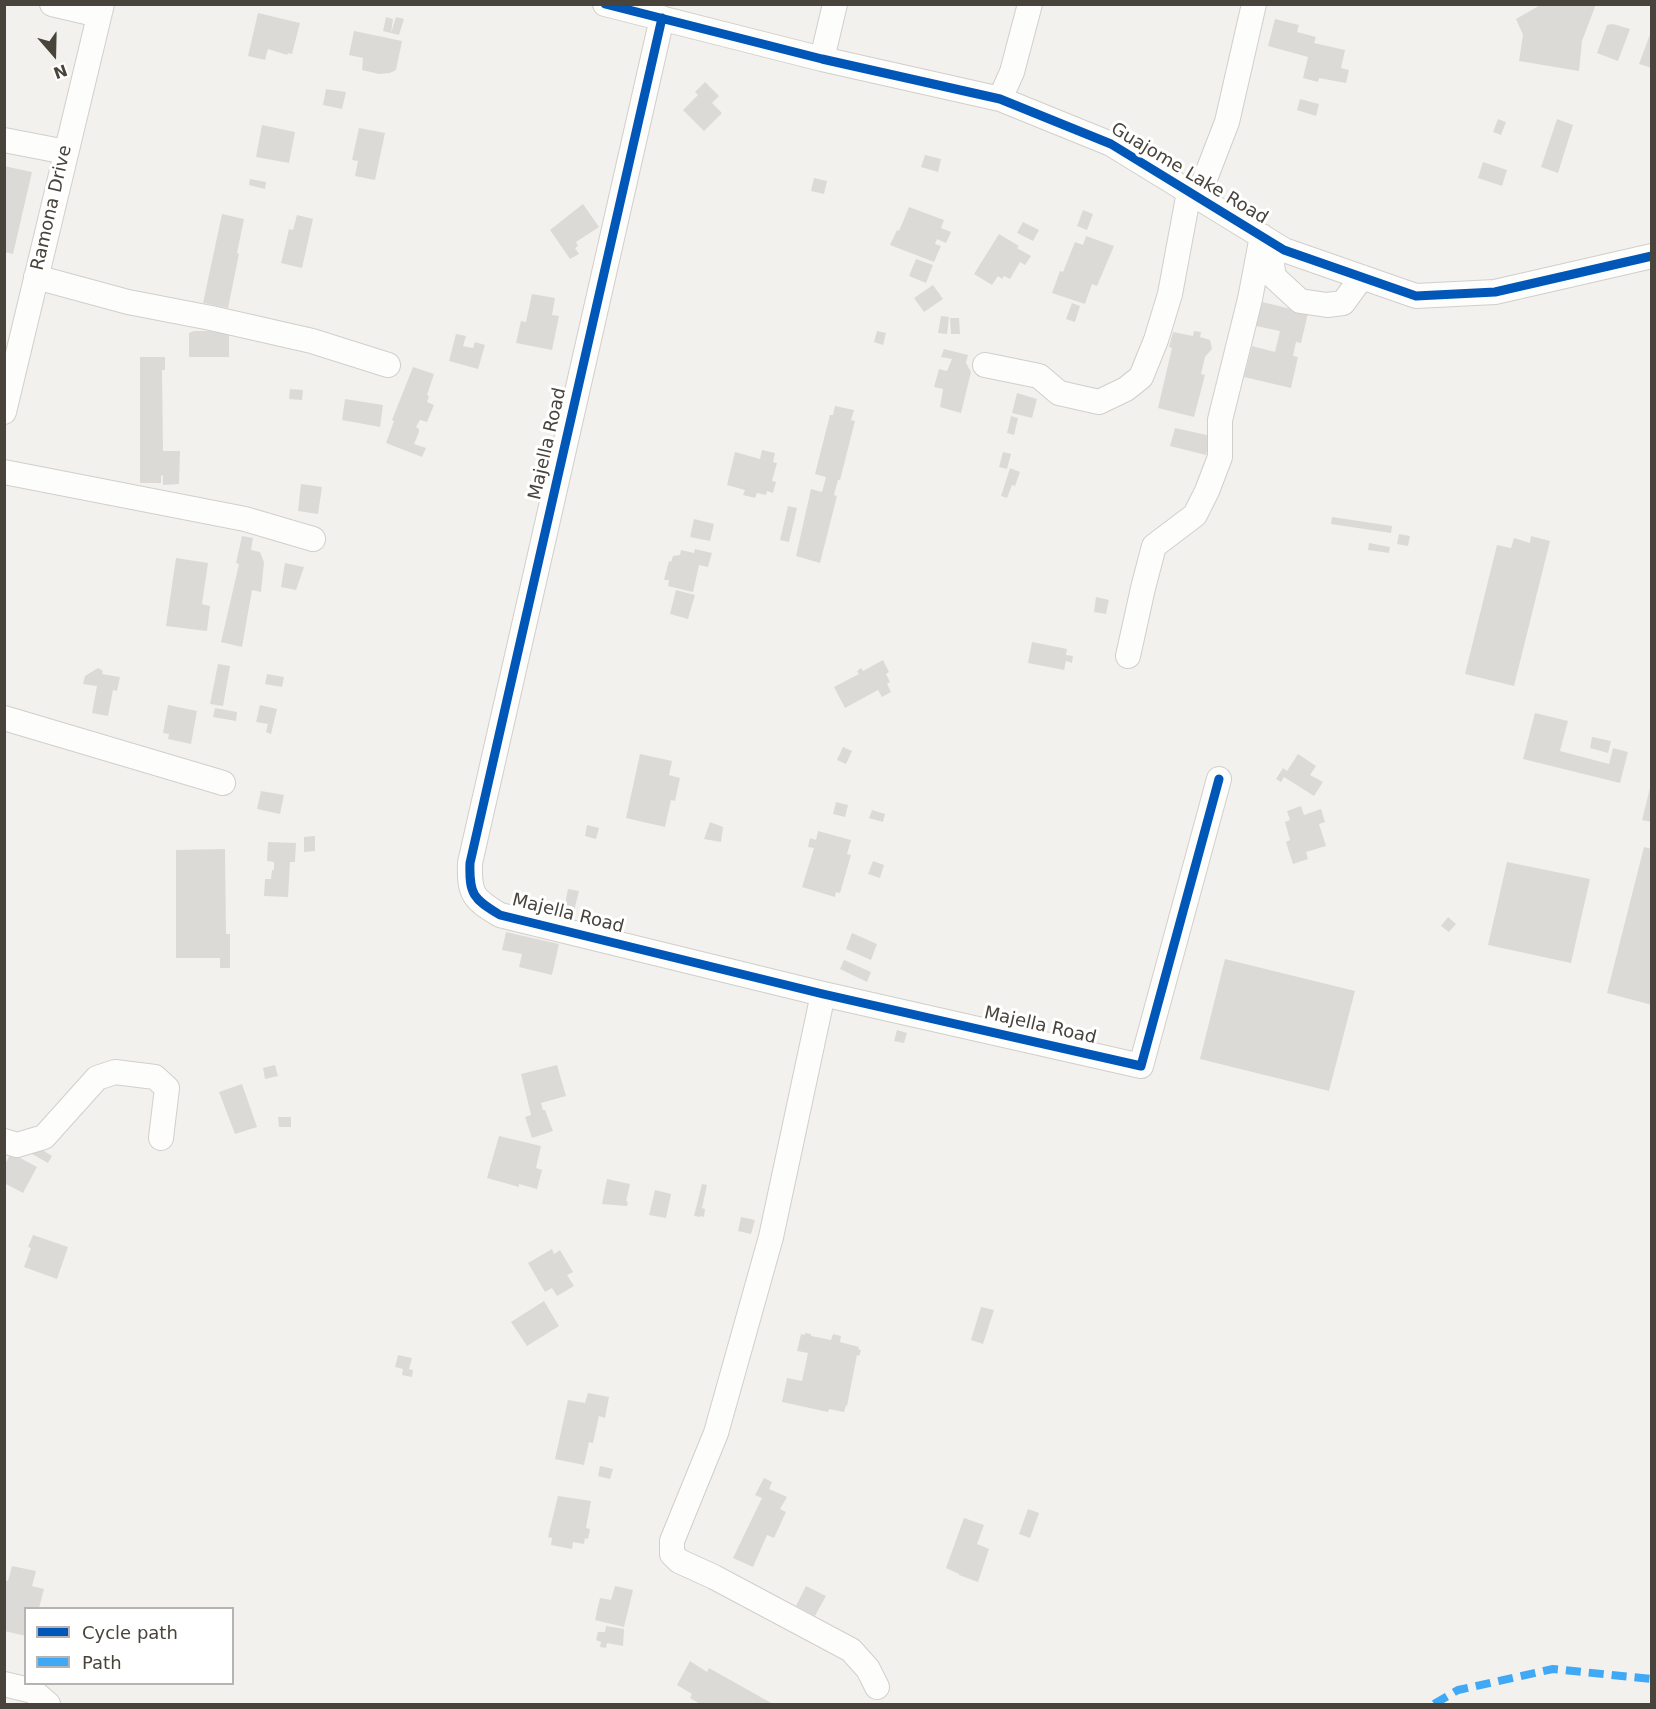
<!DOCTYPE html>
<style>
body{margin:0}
#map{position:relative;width:1656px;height:1709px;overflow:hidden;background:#f3f1ee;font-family:"DejaVu Sans",sans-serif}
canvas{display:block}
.frame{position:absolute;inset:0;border:6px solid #48443b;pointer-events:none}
.legend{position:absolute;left:24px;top:1607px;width:210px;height:78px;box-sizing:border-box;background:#fff;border:2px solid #b6b4b1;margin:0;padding:8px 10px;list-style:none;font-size:18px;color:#48443b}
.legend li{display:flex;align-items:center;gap:12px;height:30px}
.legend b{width:30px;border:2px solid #b6b4b1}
.north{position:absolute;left:24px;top:24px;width:60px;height:60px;-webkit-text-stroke:4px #fff;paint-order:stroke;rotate:160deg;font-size:16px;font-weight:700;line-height:24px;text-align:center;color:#48443b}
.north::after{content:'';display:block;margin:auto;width:21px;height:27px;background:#48443b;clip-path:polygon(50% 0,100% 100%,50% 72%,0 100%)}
</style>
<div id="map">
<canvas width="1656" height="1709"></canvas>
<div class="frame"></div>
<ul class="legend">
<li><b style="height:8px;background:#0057b8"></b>Cycle path</li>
<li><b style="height:8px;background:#3fa9f5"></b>Path</li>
</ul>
<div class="north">N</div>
</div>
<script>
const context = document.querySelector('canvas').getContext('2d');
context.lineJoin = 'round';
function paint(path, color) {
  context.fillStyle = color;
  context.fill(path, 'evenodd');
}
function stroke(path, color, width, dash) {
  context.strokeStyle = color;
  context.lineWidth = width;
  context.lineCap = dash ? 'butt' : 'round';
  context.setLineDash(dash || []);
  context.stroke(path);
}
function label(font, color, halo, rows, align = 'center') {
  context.font = font + ' "DejaVu Sans",sans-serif';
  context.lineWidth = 6;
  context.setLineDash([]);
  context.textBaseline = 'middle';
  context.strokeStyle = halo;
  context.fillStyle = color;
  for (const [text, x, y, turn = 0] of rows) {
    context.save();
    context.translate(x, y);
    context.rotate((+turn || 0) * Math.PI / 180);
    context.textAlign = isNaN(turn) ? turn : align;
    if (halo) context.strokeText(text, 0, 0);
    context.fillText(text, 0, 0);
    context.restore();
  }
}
paint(new Path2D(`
 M1542,4h54l-14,37 -3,30 -60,-10 4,-26 -7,-16z
 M258,13l42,10 -8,31 -4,-1 -1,2 -19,-6 -3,11 -17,-4z
 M386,17l7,2 -2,14 -8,-2z
 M396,17l8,2 -5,16 -8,-2z
 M1275,19l24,6 -2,7 19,5 -2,6 31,7 -4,18 8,2 -3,13 -27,-5 -1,4 -15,-4 5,-21 -40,-11z
 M1613,24l17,5 -12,32 -21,-8 10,-28z
 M1652,29v39l-13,-4z
 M354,31l48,10 -6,29 -6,3 -11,1 -17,-4 1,-12 -14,-3z
 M705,82l14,14 -7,7 10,10 -18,18 -21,-21 15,-15 -3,-3z
 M326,89l20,3 -4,17 -19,-4z
 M1300,99l19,5 -3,12 -19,-6z
 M1498,119l8,3 -5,13 -8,-3z
 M1557,119l16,6 -15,48 -17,-6z
 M262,125l33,7 -6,31 -33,-6z
 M359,128l26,5 -10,47 -20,-4 3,-15 -6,-1z
 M925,155l16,4 -3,13 -17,-5z
 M1483,162l24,8 -5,16 -24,-8z
 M4,166l28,6 -19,82 -9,-2z
 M814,178l13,3 -3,13 -13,-3z
 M250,179l16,3 -1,7 -16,-4z
 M583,204l16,23 -23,15 2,4 -3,2 4,6 -9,5 -20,-29z
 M909,207l35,13 -3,8 10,4 -5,11 -9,-4 -2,5 6,2 -7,16 -44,-17 7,-15 2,1z
 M1083,210l10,4 -6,16 -10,-4z
 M222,214l22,5 -7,34 2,1 -11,54 -25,-5z
 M297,215l16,4 -11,49 -21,-5 8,-34 4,1z
 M1023,222l16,8 -6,11 -16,-8z
 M999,234l20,12 -2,2 14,8 -6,9 -5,-3 -10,17 -6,-3 -2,3 -4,-3 -6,9 -18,-11z
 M1086,236l28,10 -17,40 -5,-2 -7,20 -33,-11 8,-22 3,1 12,-30 8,3z
 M916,259l17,6 -7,18 -17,-7z
 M933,285l10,14 -19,13 -10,-14z
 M532,294l23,4 -3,17 7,1 -7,34 -36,-7 5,-22 5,1z
 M1262,302l46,11 -7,30 -5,-1 -3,14 5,1 -7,31 -47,-11 8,-31 23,6 5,-21 -24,-5z
 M1072,303l8,3 -5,16 -9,-3z
 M941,316l8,1 -2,17 -9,-1z
 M950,318h9l1,16h-9z
 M194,331h35v26h-40v-24z
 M877,331l9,2 -3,12 -9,-3z
 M1194,331l7,1 -1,5 10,3 2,9 -7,8 -4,17 4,1 -11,42 -36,-9 14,-60 -3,-1 4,-15 20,4z
 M456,334l10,2 -3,10 10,2 2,-6 10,3 -7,24 -29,-8z
 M944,349l24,6 -2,8 5,9 -10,41 -21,-6 3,-18 -9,-2 5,-18 8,2 5,-12 -11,-2z
 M140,357h25v13h-3l1,81h17l-1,33 -16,1v-10l-2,1v7h-21z
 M413,367l21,7 -7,21 2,1 -2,6 7,3 -7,17 -7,-2 -4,7 3,2v3l-5,12 12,4 -4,9 -36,-14 8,-22 -2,-1z
 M290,389l13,1 -1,10 -13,-1z
 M1017,393l20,6 -5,19 -20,-5z
 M345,399l38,6 -3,22 -38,-7z
 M835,406l19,4 -3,10 4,1 -15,59h-2l-4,15 3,1 -17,67 -24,-7 15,-67 11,3 4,-15 -11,-3 15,-59h3z
 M1011,416l7,2 -4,17 -7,-2z
 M1175,428l36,8 -5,19 -36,-9z
 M762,450l13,3 -2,9 4,1 -5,18 4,1 -3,11 -6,-2 -1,4 -9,-2 -2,5 -12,-3 2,-5 -18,-5 8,-33 25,7z
 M1003,452l8,2 -4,15 -8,-2z
 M1010,468l10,4 -5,14 -3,-1 -5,13 -6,-2z
 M301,484l21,3 -4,27 -20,-3z
 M788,506l9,2 -8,34 -9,-2z
 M1332,517l60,9 -1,7 -60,-9z
 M694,519l20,5 -4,17 -20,-4z
 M1399,534l11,2 -2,10 -11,-2z
 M242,536l11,2 -2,12 9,2 4,10 -3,30 -9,-2 -10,57 -21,-5 18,-78 -3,-1z
 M1531,536l19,5 -36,145 -49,-12 32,-129 14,3 3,-10 16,5z
 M1369,543l21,4 -1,6 -21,-3z
 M695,549l17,4 -4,14 -9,-2 -6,27 -25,-6 1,-6h-5l5,-19 2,1 2,-6 7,-1 1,-5 13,3z
 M176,558l32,5 -6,41 8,2 -3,25 -41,-5z
 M285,563l19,4 -8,23 -15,-3z
 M676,590l19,5 -7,24 -18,-5z
 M1096,597l13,3 -3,14 -12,-2z
 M1032,642l35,7 -1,6 7,1 -1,7 -6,-2 -2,9 -36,-7z
 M883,660l6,12 -3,2 4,8 -3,2 4,8 -9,5 -4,-7 -33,18 -11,-21 25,-13 -2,-3 4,-3 2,3z
 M218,664l12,2 -7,40 -13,-2z
 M98,668l5,3 -1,3 18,3 -3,14 -4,-1 -5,26 -16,-3 5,-27 -14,-2 2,-8z
 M267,674l17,3 -2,10 -17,-3z
 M168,705l29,6 -6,33 -23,-5 1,-5 -6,-1z
 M260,705l17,4 -6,25 -5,-2 2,-8 -12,-2z
 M215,708l22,4 -1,9 -23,-4z
 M1535,713l33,8 -8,30 49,13 4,-16 15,4 -8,31 -97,-24z
 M1592,737l19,4 -3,12 -18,-5z
 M843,747l9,4 -6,13 -9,-4z
 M640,754l32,7 -3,14 11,3 -5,23 -4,-1 -6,27 -39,-9z
 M1298,754l18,12 -6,9 13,7 -9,14 -30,-19 -3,5 -5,-3 7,-11 4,3z
 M1651,784h1v38l-10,-2z
 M261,791l23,4 -4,19 -23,-5z
 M836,802l12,3 -3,12 -12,-3z
 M1301,806l3,9 17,-6 4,13 -6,2 7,22 -20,6 2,7 -15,5 -7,-22 4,-2 -5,-18 5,-2 -3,-9z
 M872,810l13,4 -2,8 -14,-4z
 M710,822l13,5 -2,15 -17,-3z
 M587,825l12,3 -3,11 -11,-3z
 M818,831l33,9 -4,14 4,1 -11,38 -4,-1 -1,5 -33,-10 12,-39 -6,-1 2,-9 6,2z
 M315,836v15l-11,1v-15z
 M268,842l28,1 -1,19h-5l-2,35 -24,-1 1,-17h6l1,-9h2v-8l-7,-1z
 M1644,847l8,2v156l-45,-12z
 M225,849l1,85h4v34h-10v-10h-44v-108z
 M873,861l11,4 -4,13 -12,-4z
 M1507,862l83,17 -19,84 -83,-18z
 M568,889l11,2 -5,20 -10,-2z
 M1448,917l8,7 -7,8 -8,-6z
 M506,932l53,12 -7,31 -33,-8 3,-13 -20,-4z
 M852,933l25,11 -6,16 -25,-11z
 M1225,959l130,32 -26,100 -129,-32z
 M844,960l27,12 -4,10 -27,-13z
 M897,1030l10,3 -3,10 -10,-2z
 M275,1065l3,11 -13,3 -2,-11z
 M557,1065l9,31 -25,7 2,7h2l8,21 -21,7 -7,-21 6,-2 -10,-41z
 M242,1084l15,43 -22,7 -16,-42z
 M278,1117h13v10h-12z
 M499,1136l42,10 -5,22 6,2 -5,19 -18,-5v3l-32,-9z
 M36,1146l16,10 -4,7 -16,-9z
 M11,1153l26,14 -14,26 -19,-10v-17z
 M607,1179l23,5 -4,17 2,1 -1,4 -25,-2z
 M702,1184l5,1 -5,23 3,1 -1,8 -3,-1 -1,1 -6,-1z
 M655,1190l16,4 -5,24 -17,-3z
 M741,1217l14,3 -4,14 -13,-3z
 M33,1235l35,12 -11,32 -33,-12 7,-19 -3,-1z
 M552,1249l2,5 6,-4 13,22 -6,3 7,11 -17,10 -5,-8 -7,4 -17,-29z
 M544,1301l15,25 -32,20 -16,-24z
 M981,1307l13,3 -11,34 -12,-4z
 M805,1333l6,1v2l20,4 2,-6 8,2 -1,6 19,5 -1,2 3,1 -2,6 -2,-1 -10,51 -1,-1 -2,7 -15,-3 -1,3 -46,-10 5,-24 15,3 6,-28 -11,-2 4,-17 4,1z
 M398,1355l14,3 -3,11 4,1 -1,7 -10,-2 1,-6 -8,-2z
 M588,1393l21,4 -4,21 -6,-2 -6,27 -4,-1 -5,23 -29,-6 13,-59 17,3z
 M600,1466l13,3 -3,10 -12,-3z
 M764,1478l8,4 -3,7 18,8 -7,12 6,3 -12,26 -7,-3 -14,32 -20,-9 29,-60 -7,-3z
 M558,1496l33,5 -5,27 4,1 -2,10 -3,-1 -1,6 -11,-2 -1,7 -21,-4 1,-7 -4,-1z
 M1028,1509l11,4 -9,25 -11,-4z
 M964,1518l20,7 -7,19 12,5 -11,33 -19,-7v-1l-13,-6z
 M12,1566l24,5 -4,15 12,3 -5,19h-13v28l-22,-5 2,-26h-2v-25l4,1z
 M615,1586l18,4 -9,37 -29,-7 5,-22 11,2z
 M806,1586l20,10 -11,20 -19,-10z
 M606,1626l18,3 -1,17 -16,-3 -1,5 -6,-1 1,-5 -5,-2 2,-8h7z
 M690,1661l17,11 2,-4 64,36h-73l-10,-6 2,-4 -15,-9z`), '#dcdad7');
const minor = new Path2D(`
 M52,4l47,11
 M605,4l217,55 178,40 111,45 173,106 132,46 79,-4 157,-36
 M662,18l-192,845c-1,31 3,36 30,52l323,79 318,72 78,-287
 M822,59l13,-55
 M1000,99l12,-27 18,-68
 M4,140l62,12
 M1198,197l29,-75 27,-118
 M1274,244l-2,21 2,12 26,24 27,4 16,-2 19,-26
 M36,277l92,25 83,16 101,23 76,24
 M985,365l54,11 20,17 40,9 27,-13 15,-12 15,-37 14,-46 19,-102
 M4,412l98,-408
 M4,472l241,47 68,20
 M1128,656l15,-68 11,-42 41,-31 12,-24 13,-34v-37l30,-121 12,-63
 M4,718l219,65
 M823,994l-52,243 -55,196 -44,108v13l7,7 35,16 137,73 17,19 9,18
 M4,1141l13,4 27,-8 53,-59 18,-6 40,5 12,11 -6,50
 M4,1684l29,7 15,13`);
stroke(minor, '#d1cfcc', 26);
stroke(minor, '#fdfdfc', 24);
stroke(new Path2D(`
 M1434,1704l24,-14 95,-21 99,10`), '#3fa9f5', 8, [15, 8]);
stroke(new Path2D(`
 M605,4l217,55 178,40 111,45 173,106 132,46 79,-4 157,-36
 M662,18l-192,845c-1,31 3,36 30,52l323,79 318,72 78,-287`), '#0057b8', 9);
label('18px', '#48443b', '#fff', [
 ["Guajome Lake Road",1189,174,31],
 ["Ramona Drive",52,208,-77],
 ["Majella Road",548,444,-77],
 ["Majella Road",568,914,14],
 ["Majella Road",1040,1026,13]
]);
</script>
